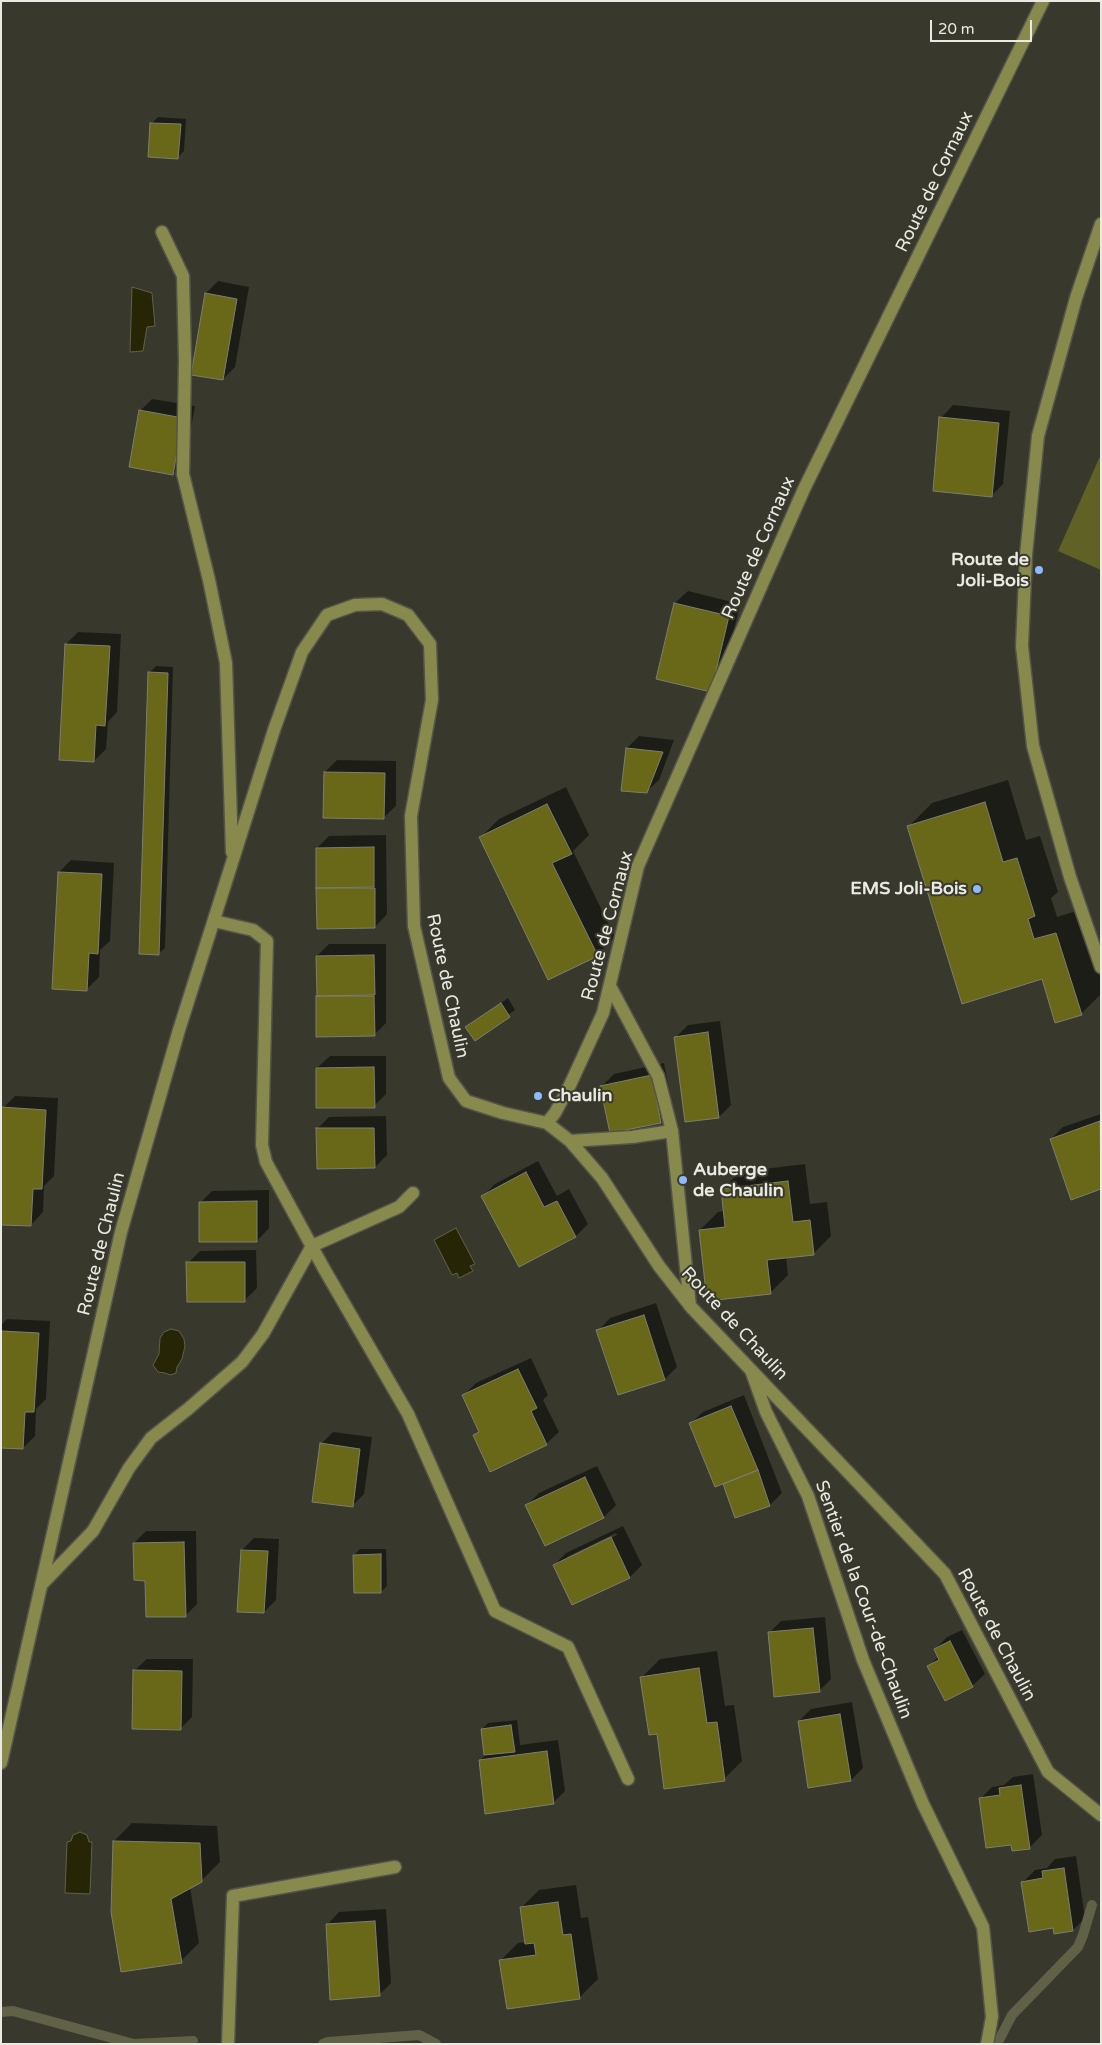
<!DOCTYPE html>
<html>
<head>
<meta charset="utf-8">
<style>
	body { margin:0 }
	#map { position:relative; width:1102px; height:2045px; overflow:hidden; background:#38382d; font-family:"Varela Round",sans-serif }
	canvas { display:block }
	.frame { position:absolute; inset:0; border:2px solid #eaeae3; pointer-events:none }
	.scale { position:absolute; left:930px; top:20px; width:102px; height:22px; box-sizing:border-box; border:2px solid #eaeae3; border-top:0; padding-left:6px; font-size:15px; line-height:18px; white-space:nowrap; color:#eaeae3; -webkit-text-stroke:4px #38382d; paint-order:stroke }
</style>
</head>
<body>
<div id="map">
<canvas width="1102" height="2045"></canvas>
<div class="frame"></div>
<div class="scale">20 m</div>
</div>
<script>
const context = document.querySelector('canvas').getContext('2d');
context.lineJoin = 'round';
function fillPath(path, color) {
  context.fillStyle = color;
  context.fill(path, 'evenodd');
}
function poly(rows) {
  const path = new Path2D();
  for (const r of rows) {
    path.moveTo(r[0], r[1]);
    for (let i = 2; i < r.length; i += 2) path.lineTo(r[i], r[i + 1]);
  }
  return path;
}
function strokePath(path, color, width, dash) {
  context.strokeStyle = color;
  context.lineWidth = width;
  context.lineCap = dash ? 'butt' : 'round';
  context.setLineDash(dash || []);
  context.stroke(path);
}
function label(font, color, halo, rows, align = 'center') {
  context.font = font + ' "Varela Round",sans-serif';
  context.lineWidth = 4;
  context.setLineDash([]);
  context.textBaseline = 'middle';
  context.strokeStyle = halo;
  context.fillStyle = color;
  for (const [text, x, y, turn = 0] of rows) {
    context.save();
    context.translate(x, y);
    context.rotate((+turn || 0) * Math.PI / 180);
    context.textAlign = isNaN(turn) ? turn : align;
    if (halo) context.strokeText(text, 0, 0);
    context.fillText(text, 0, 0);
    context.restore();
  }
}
fillPath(poly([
	[1101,454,1101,570,1058,551]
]), '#606125');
const water = poly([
	[132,287,152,293,155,326,147,327,143,351,130,352,132,287],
	[456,1228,475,1264,470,1266,473,1271,459,1278,457,1273,452,1275,434,1240,456,1228],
	[171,1329,179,1331,184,1339,185,1346,182,1359,177,1367,176,1373,170,1375,165,1373,158,1372,153,1365,159,1354,160,1338,164,1332,171,1329],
	[80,1832,87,1835,89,1842,92,1842,90,1894,65,1893,67,1842,71,1841,73,1835,80,1832]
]);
fillPath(water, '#262606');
strokePath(water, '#616148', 1);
fillPath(poly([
	[158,117,186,119,184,151,178,157,152,123],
	[218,281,249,287,235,367,223,379,206,293],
	[152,399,195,406,185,461,173,473,140,411],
	[953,405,1010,411,1003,484,991,496,941,418],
	[688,591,740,604,723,678,657,678,675,603],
	[78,632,121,634,117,712,108,722,106,749,94,761,66,644],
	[156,666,173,667,165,948,159,953,150,672],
	[639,736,674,740,659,780,646,792,627,748],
	[337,760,396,761,396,806,383,818,325,772],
	[1008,780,1026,840,1040,836,1058,892,1051,898,1057,917,1079,910,1101,980,1101,994,1081,1014,1043,978,909,826,932,803],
	[566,787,589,835,573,851,615,937,597,955,481,837,499,819],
	[386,835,387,914,375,927,318,928,317,848,329,836],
	[71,860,114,863,110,941,100,950,99,977,87,989,59,872],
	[329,944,386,944,386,1023,374,1035,318,1035,317,956],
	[508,998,515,1010,475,1039,467,1027],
	[720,1021,731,1105,719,1117,676,1037,688,1025],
	[330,1056,386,1056,386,1094,374,1106,317,1068],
	[664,1063,673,1109,661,1122,611,1131,602,1086,614,1074],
	[15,1096,58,1098,54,1176,44,1186,43,1212,31,1225,3,1108],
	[1101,1114,1101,1188,1051,1139,1063,1127],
	[386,1116,387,1155,375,1167,317,1129,329,1117],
	[538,1161,557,1196,569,1189,588,1224,576,1236,483,1196,495,1184],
	[805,1164,810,1204,827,1202,831,1236,813,1254,786,1257,788,1275,770,1293,700,1230,718,1212,725,1211,722,1189,740,1172],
	[269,1190,269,1228,257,1241,200,1203,212,1191],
	[256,1250,257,1288,244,1301,188,1263,200,1251],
	[656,1303,677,1367,665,1379,598,1331,610,1318],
	[7,1319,50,1321,46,1399,36,1409,35,1436,23,1448,1,1447,1,1325],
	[531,1358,548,1395,543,1400,559,1432,546,1444,474,1435,480,1430,463,1396,476,1383],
	[744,1395,782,1493,770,1505,736,1517,724,1482,690,1424,703,1412],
	[333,1432,372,1437,364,1494,352,1506,321,1444],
	[597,1466,616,1505,604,1517,527,1505,539,1493],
	[623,1526,642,1565,630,1577,573,1604,554,1565,566,1553],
	[616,1533,617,1535,567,1559,567,1557],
	[146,1531,196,1531,197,1604,185,1616,147,1579,134,1543],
	[254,1538,279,1539,276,1600,264,1612,242,1550],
	[360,1549,386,1549,387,1586,381,1592,354,1555],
	[825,1617,831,1679,819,1691,769,1633,781,1621],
	[962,1630,985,1674,972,1686,929,1666,939,1656,935,1649,947,1637],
	[717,1651,725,1706,734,1705,742,1761,724,1779,658,1732,642,1677,660,1659],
	[147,1659,193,1659,192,1717,180,1729,134,1671],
	[852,1702,863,1768,851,1780,799,1721,811,1709],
	[517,1720,520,1745,558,1740,565,1791,553,1803,480,1761,485,1755,482,1729,488,1723],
	[1033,1774,1042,1835,1030,1847,1013,1850,1012,1843,980,1799,992,1787,1004,1785,1013,1777],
	[132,1823,217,1826,220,1862,201,1881,190,1887,199,1943,181,1961,114,1841],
	[1076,1856,1085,1918,1073,1930,1054,1927,1023,1882,1035,1870,1047,1868,1055,1859],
	[576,1885,581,1918,588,1917,598,1979,580,1997,500,1961,518,1943,526,1942,521,1908,539,1890],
	[386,1909,391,1983,379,1995,327,1925,339,1912]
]), '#0007');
strokePath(poly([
	[1,2012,13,2011,134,2044,193,2041],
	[323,2044,328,2042,419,2035,436,2044],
	[997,2044,1012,2015,1078,1947,1083,1935,1092,1905]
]), '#616148', 10);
const building = poly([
	[150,123,181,124,178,159,148,157,150,123],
	[205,293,237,299,223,380,191,375,205,293],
	[139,410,183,418,173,475,129,467,139,410],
	[939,417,999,423,992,497,933,491,939,417],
	[674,603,729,616,711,692,656,679,674,603],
	[65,644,110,646,105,726,96,725,94,762,59,760,65,644],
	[148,672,168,673,159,955,139,954,148,672],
	[626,748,663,752,647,793,621,791,626,748],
	[324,772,385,773,384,819,323,818,324,772],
	[985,802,1003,862,1017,858,1035,916,1028,919,1034,939,1056,933,1082,1015,1055,1023,1042,979,962,1004,907,826,985,802],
	[547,804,572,854,552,863,598,956,548,980,479,837,547,804],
	[374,847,374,887,316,888,316,848,374,847],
	[58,872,102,874,98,954,89,953,87,991,52,989,58,872],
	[316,888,375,888,375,928,317,929,316,888],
	[374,955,375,995,317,996,316,956,374,955],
	[316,996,374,996,375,1036,316,1037,316,996],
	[501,1003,510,1017,475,1041,465,1027,501,1003],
	[708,1032,719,1118,685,1122,674,1037,708,1032],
	[374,1067,375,1108,316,1108,316,1068,374,1067],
	[652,1075,661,1123,610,1133,600,1086,652,1075],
	[1,1107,46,1110,42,1189,33,1189,31,1226,1,1225,1,1107],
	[1100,1121,1101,1189,1071,1200,1050,1139,1100,1121],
	[316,1128,374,1128,375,1168,317,1169,316,1128],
	[526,1172,544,1207,557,1201,576,1237,519,1267,481,1196,526,1172],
	[788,1181,793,1222,810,1220,814,1255,767,1260,771,1294,707,1301,699,1230,725,1227,721,1189,788,1181],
	[257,1201,257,1242,199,1242,199,1202,257,1201],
	[186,1262,245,1262,245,1302,187,1302,186,1262],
	[644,1315,665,1380,618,1395,596,1330,644,1315],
	[1,1331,39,1333,34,1412,25,1412,23,1449,1,1448,1,1331],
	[518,1369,537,1408,531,1411,547,1445,490,1472,473,1435,479,1432,462,1395,518,1369],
	[731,1406,758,1470,715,1487,689,1423,731,1406],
	[320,1443,360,1449,353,1507,312,1502,320,1443],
	[758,1470,770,1506,735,1518,723,1484,758,1470],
	[585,1477,604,1518,545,1546,525,1505,585,1477],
	[611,1537,630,1578,572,1605,553,1565,611,1537],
	[184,1542,186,1617,146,1617,145,1581,134,1580,133,1543,184,1542],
	[241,1550,268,1551,264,1613,237,1612,241,1550],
	[381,1554,381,1593,354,1593,353,1555,381,1554],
	[813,1628,820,1692,774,1697,768,1632,813,1628],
	[950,1641,973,1687,945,1701,927,1666,939,1660,934,1649,950,1641],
	[699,1668,707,1723,717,1722,725,1781,664,1789,657,1734,649,1735,640,1677,699,1668],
	[133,1670,182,1671,181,1730,132,1729,133,1670],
	[840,1714,851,1781,808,1788,798,1721,840,1714],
	[511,1725,515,1752,484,1755,481,1729,511,1725],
	[547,1751,554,1804,485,1814,479,1760,547,1751],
	[1021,1785,1030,1849,1012,1851,1011,1845,986,1848,979,1798,1000,1795,999,1788,1021,1785],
	[113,1841,200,1843,202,1882,171,1899,182,1963,121,1972,111,1912,113,1841],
	[1064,1868,1073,1931,1054,1934,1053,1928,1029,1932,1021,1882,1043,1878,1042,1871,1064,1868],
	[558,1902,563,1935,571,1934,580,1999,507,2009,499,1960,536,1955,534,1943,525,1944,520,1907,558,1902],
	[375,1921,380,1996,330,2000,326,1924,375,1921]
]);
fillPath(building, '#686818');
strokePath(building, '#7d7e71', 1);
const minor = poly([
	[1101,224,1076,298,1038,436,1026,555,1022,646,1033,746,1070,877,1101,967],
	[162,232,183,276,185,361,183,474,209,580,226,663,232,852],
	[214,921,253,930,267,941,262,1145,266,1162,323,1267,408,1414,495,1611,568,1647,628,1779],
	[610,986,658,1076,672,1131,690,1306],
	[547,1123,555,1113,570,1085,603,1013,638,866,804,489,1043,1],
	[570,1141,632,1137,672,1131],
	[752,1373,766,1412,808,1496,863,1660,923,1804,983,1927,992,2017,987,2044],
	[42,1584,93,1531,129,1468,151,1438,188,1409,242,1362,263,1334,312,1246,399,1207,413,1193],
	[1,1763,121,1232,179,1030,274,730,302,652,327,615,355,605,382,604,408,615,430,644,432,700,411,816,414,926,449,1078,466,1101,503,1113,547,1123,570,1141,602,1178,659,1266,691,1307,945,1574,1048,1772,1101,1815],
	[228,2044,233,1896,395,1867]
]);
strokePath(minor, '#54544a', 15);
strokePath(minor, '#88894d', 12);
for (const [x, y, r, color] of [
	[1039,570,5,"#8eb9fd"],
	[977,889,5,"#8eb9fd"],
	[538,1096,5,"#8eb9fd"],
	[683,1180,5,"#8eb9fd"]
]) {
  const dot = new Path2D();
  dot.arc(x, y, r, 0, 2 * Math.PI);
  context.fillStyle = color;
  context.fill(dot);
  strokePath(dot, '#38382d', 2);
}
label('18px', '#eaeae3', '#38382d', [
	["Route de Cornaux",935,182,-64],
	["Route de Cornaux",759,548,-66],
	["Route de Cornaux",608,926,-75],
	["Route de Chaulin",447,986,78],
	["Route de Chaulin",102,1244,-76],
	["Route de Chaulin",734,1324,47],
	["Sentier de la Cour-de-Chaulin",863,1600,70],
	["Route de Chaulin",996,1635,62]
]);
label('bold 18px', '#eaeae3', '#38382d', [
	["Route de",1029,560],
	["Joli-Bois",1029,581],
	["EMS Joli-Bois",967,889],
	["Chaulin",548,1096,"left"],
	["Auberge",693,1170,"left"],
	["de Chaulin",693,1191,"left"]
], 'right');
</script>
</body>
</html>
